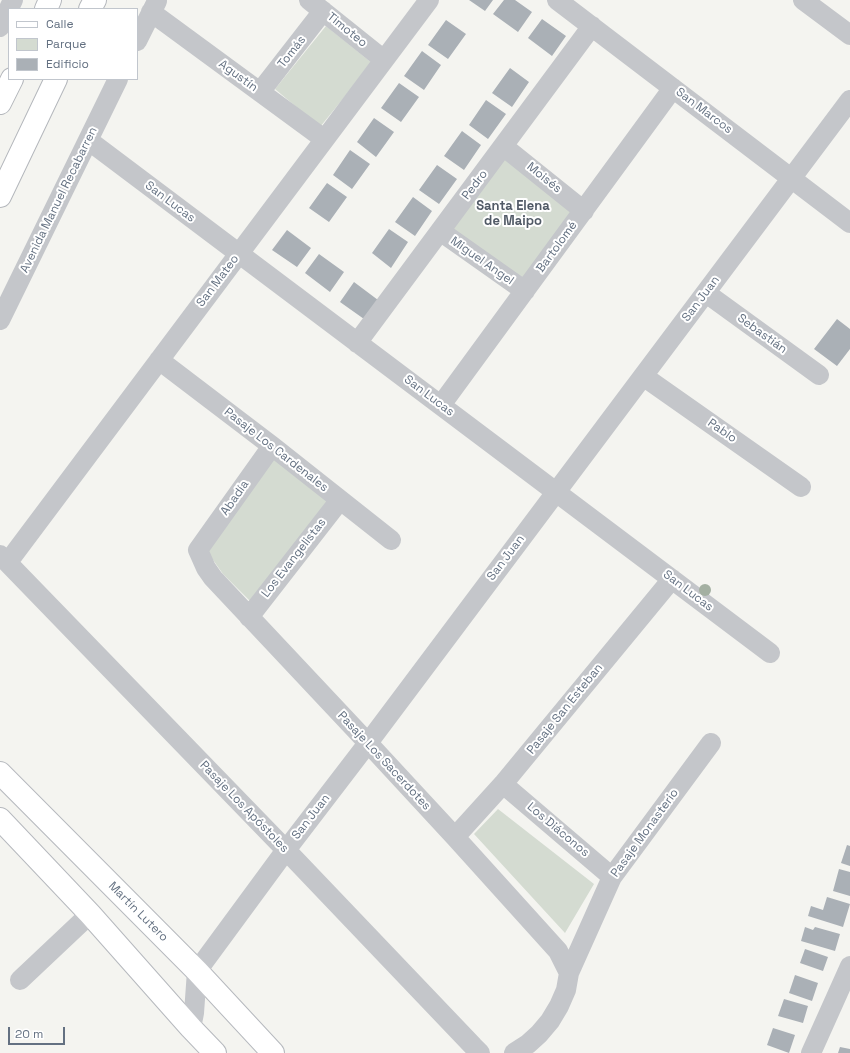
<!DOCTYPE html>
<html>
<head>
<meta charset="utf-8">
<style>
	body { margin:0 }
	#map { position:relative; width:850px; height:1053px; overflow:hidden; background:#f4f4f0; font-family:"Space Grotesk",sans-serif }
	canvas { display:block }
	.legend { position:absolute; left:8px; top:8px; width:130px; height:72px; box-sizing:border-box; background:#fff; border:1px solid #c1c6cd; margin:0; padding:5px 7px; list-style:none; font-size:12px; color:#637081 }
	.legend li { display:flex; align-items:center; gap:8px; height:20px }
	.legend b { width:20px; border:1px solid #c1c6cd }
	.scale { position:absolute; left:8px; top:1027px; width:57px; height:18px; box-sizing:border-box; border:2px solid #637081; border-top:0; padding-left:5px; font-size:12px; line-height:14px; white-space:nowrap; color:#637081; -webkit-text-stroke:3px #fff; paint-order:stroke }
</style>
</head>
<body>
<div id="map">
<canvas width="850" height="1053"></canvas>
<ul class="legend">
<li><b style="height:5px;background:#fff"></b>Calle</li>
<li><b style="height:11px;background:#d4dbd1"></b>Parque</li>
<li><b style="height:11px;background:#aab0b6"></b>Edificio</li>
</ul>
<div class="scale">20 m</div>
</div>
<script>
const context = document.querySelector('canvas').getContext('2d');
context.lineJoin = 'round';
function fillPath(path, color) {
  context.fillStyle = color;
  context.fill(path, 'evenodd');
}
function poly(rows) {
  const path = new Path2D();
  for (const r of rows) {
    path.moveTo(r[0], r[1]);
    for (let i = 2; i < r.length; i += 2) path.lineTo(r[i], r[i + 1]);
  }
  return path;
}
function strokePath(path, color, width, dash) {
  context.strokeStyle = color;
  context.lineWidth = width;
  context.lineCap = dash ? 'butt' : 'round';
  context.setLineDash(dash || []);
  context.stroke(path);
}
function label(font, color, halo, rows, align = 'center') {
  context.font = font + ' "Space Grotesk",sans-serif';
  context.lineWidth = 4;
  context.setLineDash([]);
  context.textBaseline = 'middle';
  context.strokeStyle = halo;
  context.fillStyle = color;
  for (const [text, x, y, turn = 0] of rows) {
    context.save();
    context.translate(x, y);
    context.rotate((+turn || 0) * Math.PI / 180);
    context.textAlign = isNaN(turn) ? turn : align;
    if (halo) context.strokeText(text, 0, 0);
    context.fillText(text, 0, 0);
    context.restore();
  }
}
fillPath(poly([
	[326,26,372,63,320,127,275,89],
	[503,150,581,211,523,287,442,232],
	[273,457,329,501,251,602,223,574,206,550],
	[498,809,594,884,565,933,474,834]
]), '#d4dbd1');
fillPath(poly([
	[469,0,493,0,485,11],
	[504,0,515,0,532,12,518,32,493,14],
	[542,19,566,36,552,56,528,38],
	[446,20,466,34,448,59,428,45],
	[422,51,441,65,424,90,404,76],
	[510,68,529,82,512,107,492,93],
	[399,83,419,97,401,122,381,108],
	[486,100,506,114,488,139,469,125],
	[374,118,394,132,376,157,357,142],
	[462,131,481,145,464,170,444,156],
	[350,150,370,164,352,189,333,175],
	[437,165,457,179,439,204,419,190],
	[327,183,347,197,329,222,309,208],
	[413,197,432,211,415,236,395,222],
	[389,229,408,242,391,268,372,253],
	[287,230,311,248,297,267,272,250],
	[319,254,344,272,330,292,305,273],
	[354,282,378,300,364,319,340,302],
	[837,319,850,329,850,349,837,366,814,349],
	[847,845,850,846,850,866,841,863],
	[839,869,850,872,850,896,833,891],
	[827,897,850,904,843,927,808,916,811,906,823,910],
	[805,927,813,930,815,927,840,934,835,951,801,941],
	[805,949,828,957,823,971,800,963],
	[795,975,818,983,812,1001,789,993],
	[784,999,808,1006,803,1023,778,1016],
	[773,1028,795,1035,789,1053,767,1045],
	[840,1047,850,1049,850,1053,838,1053]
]), '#aab0b6');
const secondary = poly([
	[0,773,197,971,273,1053],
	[0,819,90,914,191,1028,215,1053]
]);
const primary = poly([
	[46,9,50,0],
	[90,9,95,0],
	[0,103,12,79],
	[0,196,56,79]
]);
strokePath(secondary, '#b6b9be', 24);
strokePath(primary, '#b4b7bc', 24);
strokePath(poly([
	[309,0,384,60],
	[557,0,850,223],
	[803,0,850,35],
	[151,12,324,139],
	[0,27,13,0],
	[137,41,157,1],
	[260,92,323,11],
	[88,140,770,653],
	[503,146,584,211],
	[440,231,525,291],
	[706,293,819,375],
	[0,320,118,79],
	[357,343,592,26],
	[159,360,272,446,391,540],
	[643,376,801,487],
	[441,405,673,88],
	[272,446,198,550,206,568,213,578,368,743,455,837,558,951,569,973],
	[0,555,286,850,473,1046,480,1053],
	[8,562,429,0],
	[249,617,340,500],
	[503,784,612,877],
	[455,837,503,784,672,579],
	[20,980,90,914],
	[191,1028,194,1013,197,971,286,850,368,743,850,100],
	[514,1053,528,1044,539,1034,550,1021,559,1006,566,990,569,973,612,877,711,743],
	[811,1053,850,966]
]), '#c4c6ca', 20);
strokePath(secondary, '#fff', 22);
strokePath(primary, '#fff', 22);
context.fillStyle = '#a4b0a2';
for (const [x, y] of [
	[705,590]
]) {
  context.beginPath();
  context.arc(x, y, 6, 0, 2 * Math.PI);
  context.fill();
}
label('12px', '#637081', '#fff', [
	["Timoteo",347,30,39],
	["Tomás",292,52,-52],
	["Agustín",238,76,36],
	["San Marcos",704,111,37],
	["Moisés",544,178,39],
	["Pedro",475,185,-53],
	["Avenida Manuel Recabarren",59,200,-64],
	["San Lucas",170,202,37],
	["Bartolomé",557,247,-54],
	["Miguel Angel",482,261,35],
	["San Mateo",218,281,-53],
	["San Juan",701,299,-53],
	["Sebastián",762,334,36],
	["San Lucas",429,396,37],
	["Pablo",722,431,35],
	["Pasaje Los Cardenales",276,450,38],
	["Abadía",235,498,-55],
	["Los Evangelistas",294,558,-52],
	["San Juan",506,558,-53],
	["San Lucas",688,591,37],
	["Pasaje San Esteban",565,709,-51],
	["Pasaje Los Sacerdotes",384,761,47],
	["Pasaje Los Apóstoles",244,807,46],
	["San Juan",311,817,-52],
	["Los Diáconos",558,830,40],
	["Pasaje Monasterio",645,833,-54],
	["Martín Lutero",138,912,45]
]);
label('bold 13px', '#515a66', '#fff', [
	["Santa Elena",513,206],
	["de Maipo",513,221]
]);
</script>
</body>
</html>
